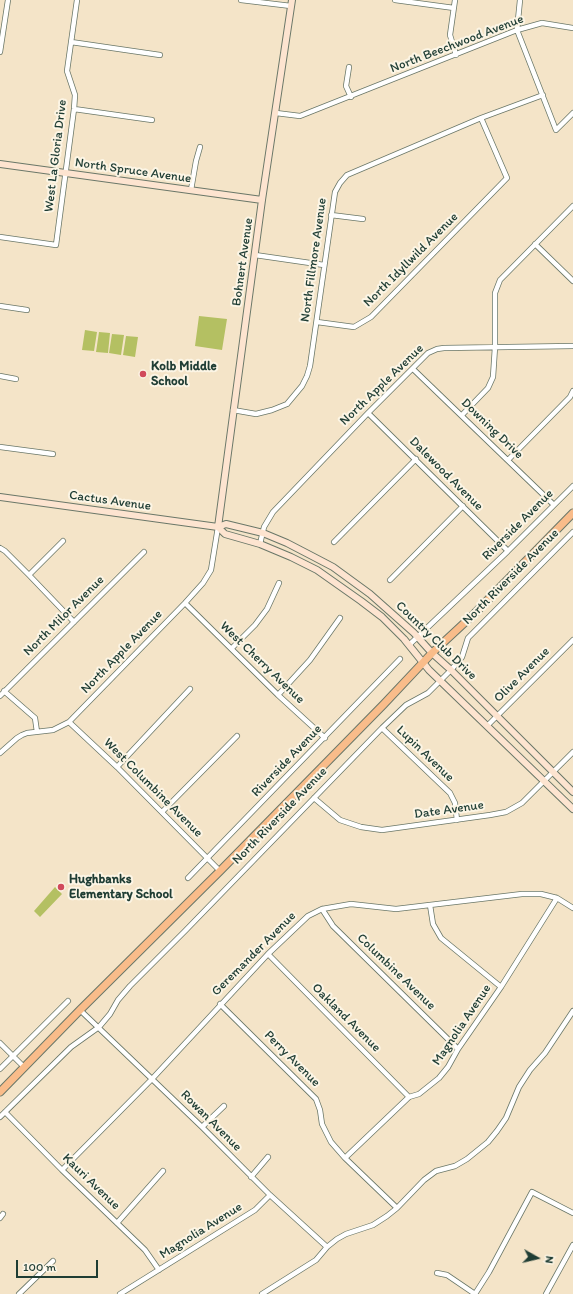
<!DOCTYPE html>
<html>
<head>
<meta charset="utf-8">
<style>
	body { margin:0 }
	#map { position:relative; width:573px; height:1294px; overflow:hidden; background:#f4e4c8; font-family:Itim,sans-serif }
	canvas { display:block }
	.north { position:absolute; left:517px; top:1238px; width:40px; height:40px; -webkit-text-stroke:3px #fcf5e5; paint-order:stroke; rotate:98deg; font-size:11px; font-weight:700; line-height:16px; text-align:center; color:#1f3d34 }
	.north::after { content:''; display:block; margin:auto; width:14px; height:18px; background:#1f3d34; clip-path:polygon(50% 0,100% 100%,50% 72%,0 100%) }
	.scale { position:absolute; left:16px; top:1260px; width:82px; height:18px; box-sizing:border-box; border:2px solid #1f3d34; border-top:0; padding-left:5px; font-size:12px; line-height:14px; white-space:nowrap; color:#1f3d34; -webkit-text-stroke:3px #fcf5e5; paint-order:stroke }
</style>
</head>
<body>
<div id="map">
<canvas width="573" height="1294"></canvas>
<div class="north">N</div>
<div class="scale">100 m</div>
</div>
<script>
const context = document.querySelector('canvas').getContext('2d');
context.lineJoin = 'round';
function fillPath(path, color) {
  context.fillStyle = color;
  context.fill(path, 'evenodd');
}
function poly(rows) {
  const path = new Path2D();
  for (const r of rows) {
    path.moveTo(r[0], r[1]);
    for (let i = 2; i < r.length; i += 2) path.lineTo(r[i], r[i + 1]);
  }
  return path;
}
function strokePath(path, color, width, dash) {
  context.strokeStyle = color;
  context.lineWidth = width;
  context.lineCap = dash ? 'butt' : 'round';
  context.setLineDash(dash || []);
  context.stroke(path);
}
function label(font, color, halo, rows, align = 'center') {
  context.font = font + ' Itim,sans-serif';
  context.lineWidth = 4;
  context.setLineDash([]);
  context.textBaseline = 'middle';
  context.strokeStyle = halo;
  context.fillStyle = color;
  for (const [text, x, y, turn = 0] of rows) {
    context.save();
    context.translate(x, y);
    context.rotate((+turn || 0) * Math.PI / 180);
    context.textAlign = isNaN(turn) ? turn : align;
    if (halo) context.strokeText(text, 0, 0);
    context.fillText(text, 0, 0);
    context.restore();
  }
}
fillPath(poly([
	[199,316,227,319,222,350,195,346],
	[85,330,97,332,94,351,82,350],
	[99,332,110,333,108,353,96,352],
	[112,334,124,335,121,355,109,353],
	[126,336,138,337,135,357,123,355],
	[55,887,62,894,40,917,34,911]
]), '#b4c062');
const street = poly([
	[241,0,291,6],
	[395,0,454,8],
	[455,0,450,35,456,55],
	[520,0,517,30,556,130,573,113],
	[71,42,160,55],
	[0,52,8,0],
	[349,67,346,86,351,97],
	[74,109,152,120],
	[276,113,300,116,517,30,542,23,573,28],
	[191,190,196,161,200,147],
	[331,215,363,219],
	[0,237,56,245,74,109,75,95,67,71,77,0],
	[535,244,573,281],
	[255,255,324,265],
	[0,306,27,310],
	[317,322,354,327,371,317,507,178,481,118],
	[413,369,554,505],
	[0,376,16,379],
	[233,410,256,414,272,410,287,404,302,386,307,376,310,366,335,192,340,183,347,175,481,118,543,95],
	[368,413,508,551],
	[462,415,488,388,493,377,495,347,495,293,500,280,573,206],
	[0,447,53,454],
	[508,460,570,397,573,391],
	[334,542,416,459],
	[260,544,264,527,273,512,368,413,428,353,437,349,444,348,573,346],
	[0,548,5,551,29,575,74,622],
	[29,575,63,541],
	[390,580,463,506],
	[185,603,278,695,325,738],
	[409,645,508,551,573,486],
	[232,648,255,625,267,609,279,583],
	[4,691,35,718,37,732],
	[278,695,310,660,340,618],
	[0,696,144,552],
	[69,722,117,767,220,871],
	[488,725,573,640],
	[382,728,450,793,455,803,457,820],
	[0,753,17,738,22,735,27,733,53,730,69,722,185,603,203,583,211,570,218,527],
	[117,767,190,689],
	[314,798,340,820,361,827,382,830,490,815,506,812,522,803,573,752],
	[162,812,237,736],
	[188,878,400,659],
	[430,905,433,924,441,938,501,987],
	[322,909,333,926,458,1049],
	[268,954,409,1097],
	[220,1004,316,1099,320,1110,322,1124,331,1142,345,1158,397,1208],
	[80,1010,202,1127,270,1195,327,1247],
	[0,1043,24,1067],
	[0,1069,68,1001],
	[5,1112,62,1170,145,1250,159,1270],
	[0,1117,71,1047,99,1027,110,1014,118,1000,130,986,185,931,382,728,406,705,428,693,451,670,462,657,468,638,573,532],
	[202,1127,224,1106],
	[345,1158,409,1097,419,1094,439,1078,448,1067,458,1049,501,987,557,898],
	[62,1170,152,1079,268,954,308,916,322,909,351,904,396,909,522,894,541,894,557,898,573,908],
	[251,1177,268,1157],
	[0,1218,3,1214],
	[117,1223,163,1171],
	[437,1273,447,1275,475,1294],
	[19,1294,53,1261],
	[120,1294,255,1210,270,1195],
	[262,1294,316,1260,327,1247,337,1239,346,1234,373,1225,387,1216,397,1208,424,1180,436,1171,455,1166,467,1159,488,1142,497,1131,506,1118,519,1087,530,1070,545,1053,573,1011],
	[475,1294,489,1272,532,1192,573,1213],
	[546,1294,573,1245]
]);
const secondary = poly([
	[0,164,262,200],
	[0,497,218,527,226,524,263,533,287,543,312,556,333,567,370,594,414,633,432,653,451,670,573,792],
	[218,527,262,200,292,0],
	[218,527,225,534,260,544,291,557,317,570,361,601,382,617,404,639,429,670,573,809]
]);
const primary = poly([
	[0,1092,80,1010,220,871,384,704,432,653,474,614,573,513]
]);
strokePath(street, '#6a7768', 6);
strokePath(secondary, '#6a7768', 8);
strokePath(primary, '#6a7768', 9);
strokePath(street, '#fff', 4.5);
strokePath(secondary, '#fde4d0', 6);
strokePath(primary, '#f9bc8a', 7);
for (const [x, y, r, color] of [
	[143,374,4,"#d1495b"],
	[61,887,4,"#d1495b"]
]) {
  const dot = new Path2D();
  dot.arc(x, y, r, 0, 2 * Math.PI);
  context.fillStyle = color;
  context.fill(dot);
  strokePath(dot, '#fcf5e5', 1.5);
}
label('13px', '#1f3d34', '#fcf5e5', [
	["North Beechwood Avenue",457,44,-21],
	["West La Gloria Drive",56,156,-83],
	["North Spruce Avenue",133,171,8],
	["North Fillmore Avenue",314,260,-82],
	["North Idyllwild Avenue",411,260,-45],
	["Bohnert Avenue",243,262,-82],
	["North Apple Avenue",382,385,-44],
	["Downing Drive",492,429,44],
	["Dalewood Avenue",446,474,45],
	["Cactus Avenue",110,501,8],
	["Riverside Avenue",518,525,-45],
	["North Riverside Avenue",511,577,-45],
	["North Milor Avenue",64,616,-45],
	["Country Club Drive",436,641,44],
	["North Apple Avenue",122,652,-46],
	["West Cherry Avenue",262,663,44],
	["Olive Avenue",522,675,-45],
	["Lupin Avenue",425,754,44],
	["Riverside Avenue",287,761,-46],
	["West Columbine Avenue",153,788,45],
	["Date Avenue",449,810,-8],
	["North Riverside Avenue",280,816,-46],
	["Geremander Avenue",254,954,-45],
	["Columbine Avenue",396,972,44],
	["Oakland Avenue",346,1018,45],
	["Magnolia Avenue",462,1025,-56],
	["Perry Avenue",292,1059,45],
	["Rowan Avenue",211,1121,45],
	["Kauri Avenue",91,1182,44],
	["Magnolia Avenue",201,1231,-32]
]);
label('bold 13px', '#1f3d34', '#fcf5e5', [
	["Kolb Middle",151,367],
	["School",151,382],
	["Hughbanks",69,880],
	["Elementary School",69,895]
], 'left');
</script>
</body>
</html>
